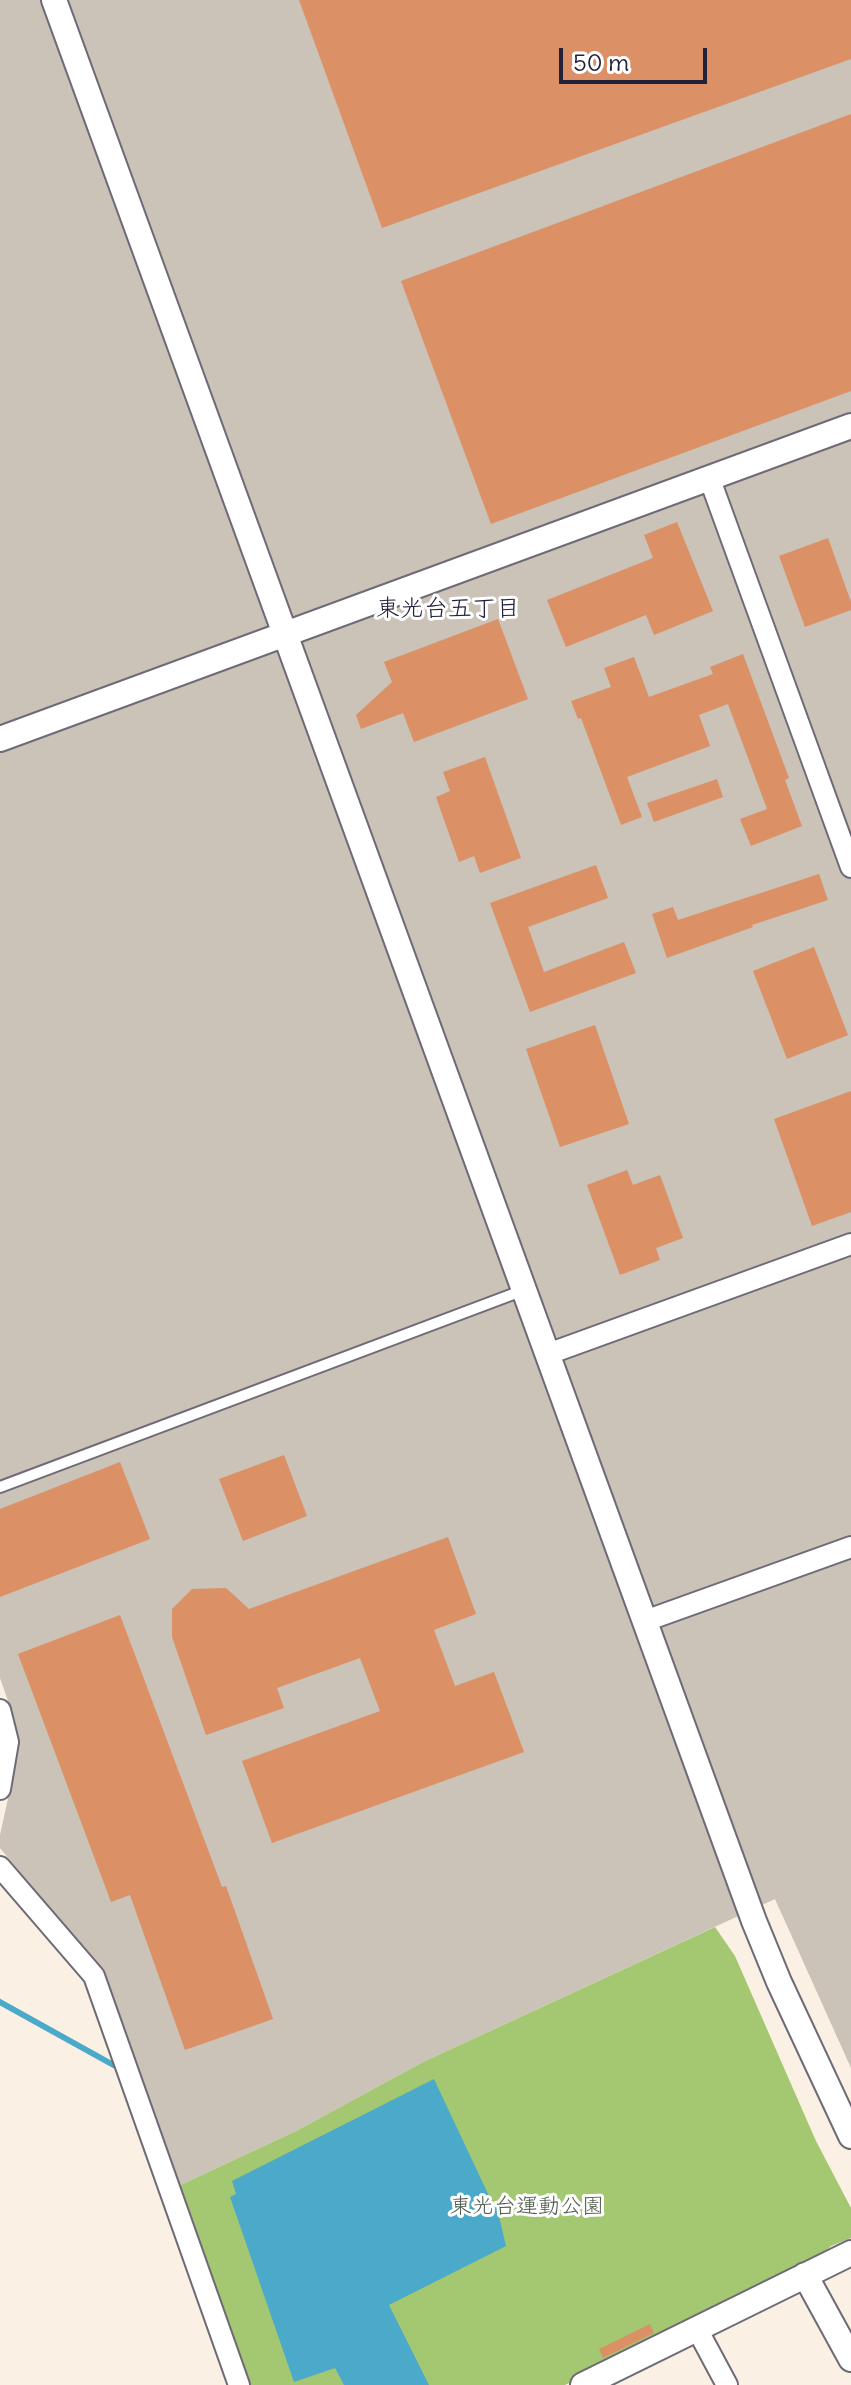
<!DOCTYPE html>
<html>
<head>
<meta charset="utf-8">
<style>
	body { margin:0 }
	#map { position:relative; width:851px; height:2385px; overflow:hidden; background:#faf0e3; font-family:Delius,sans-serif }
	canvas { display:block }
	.scale { position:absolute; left:559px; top:48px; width:148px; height:36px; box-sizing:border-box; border:4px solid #22223b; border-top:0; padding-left:10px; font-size:24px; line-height:28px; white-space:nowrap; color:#22223b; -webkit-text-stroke:6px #fff; paint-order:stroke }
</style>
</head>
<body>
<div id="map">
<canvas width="851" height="2385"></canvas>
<div class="scale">50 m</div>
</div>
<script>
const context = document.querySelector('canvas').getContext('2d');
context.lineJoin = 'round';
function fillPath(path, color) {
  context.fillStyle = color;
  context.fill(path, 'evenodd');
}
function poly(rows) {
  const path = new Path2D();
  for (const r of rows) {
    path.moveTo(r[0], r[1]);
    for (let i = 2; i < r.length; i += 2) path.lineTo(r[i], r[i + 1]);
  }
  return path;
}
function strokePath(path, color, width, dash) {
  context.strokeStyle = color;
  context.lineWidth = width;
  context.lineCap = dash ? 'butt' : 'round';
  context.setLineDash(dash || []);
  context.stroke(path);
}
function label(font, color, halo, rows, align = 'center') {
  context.font = font + ' Delius,"Klee One",sans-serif';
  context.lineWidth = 6;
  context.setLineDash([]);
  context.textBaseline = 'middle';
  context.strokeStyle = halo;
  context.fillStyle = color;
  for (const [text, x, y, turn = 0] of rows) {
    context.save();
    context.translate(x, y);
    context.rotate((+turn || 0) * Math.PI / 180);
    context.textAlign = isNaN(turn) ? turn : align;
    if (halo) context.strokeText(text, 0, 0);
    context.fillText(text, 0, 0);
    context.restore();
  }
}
fillPath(poly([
	[0,0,851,0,851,2068,775,1899,423,2062,296,2131,174,2188,108,1980,0,1848,0,1835,15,1767,16,1741,13,1715,0,1678]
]), '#cbc2b8');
fillPath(poly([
	[715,1927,735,1956,816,2141,851,2208,851,2238,831,2246,814,2262,565,2385,248,2385,174,2188,296,2131,423,2062]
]), '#a4c872');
fillPath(poly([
	[434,2079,489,2196,491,2205,496,2203,506,2246,389,2305,429,2385,344,2385,335,2368,294,2382,230,2197,236,2194,232,2181]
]), '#4ba9ca');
strokePath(poly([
	[0,2002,117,2067,119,2072]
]), '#4ba9ca', 6);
fillPath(poly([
	[299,0,851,0,851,59,382,228],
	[851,114,851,391,491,524,401,281],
	[677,522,713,611,654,635,646,615,566,647,547,600,653,558,644,535],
	[828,538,851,602,851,610,805,627,779,556],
	[498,619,528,699,414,742,403,713,361,729,356,715,392,682,384,662],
	[743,654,789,778,785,780,802,826,751,846,740,819,767,809,728,704,699,715,710,746,627,777,642,817,621,825,581,718,578,719,571,701,611,687,604,668,634,657,649,697,713,674,710,667],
	[485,757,521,858,480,873,474,856,459,862,436,797,450,791,443,772],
	[717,779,723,797,654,822,647,803],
	[596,865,608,898,528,927,544,972,624,942,636,973,530,1012,490,903],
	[819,874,828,900,752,925,753,927,667,958,652,914,673,907,678,920],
	[814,947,848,1035,787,1059,753,971],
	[595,1025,629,1124,560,1147,526,1049],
	[851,1091,851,1212,812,1226,774,1119],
	[627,1170,633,1185,660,1175,683,1238,656,1248,660,1260,620,1275,587,1185],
	[284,1455,307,1516,243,1541,219,1479],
	[120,1462,150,1539,0,1597,0,1509],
	[448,1537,476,1614,434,1630,455,1686,494,1672,524,1752,272,1843,242,1761,380,1711,360,1658,277,1688,284,1708,206,1735,172,1637,172,1609,192,1589,226,1588,249,1609],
	[120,1615,222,1887,226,1886,273,2019,185,2050,130,1895,111,1902,18,1654],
	[650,2324,654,2333,603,2358,599,2349]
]), '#db9065');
const service = poly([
	[0,1487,524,1290]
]);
const minor = poly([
	[709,477,851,867],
	[548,1354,851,1244],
	[645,1621,851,1547],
	[0,1710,8,1742,0,1789],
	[0,1867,94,1976,239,2385],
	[697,2329,727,2385]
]);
const tertiary = poly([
	[54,0,754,1921,779,1982,851,2136],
	[0,739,851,426],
	[805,2275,851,2359],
	[583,2385,851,2253]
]);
strokePath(service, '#6e6a76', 14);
strokePath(minor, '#6e6a76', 24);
strokePath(tertiary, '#6e6a76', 28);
strokePath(service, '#fff', 10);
strokePath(minor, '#fff', 20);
strokePath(tertiary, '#fff', 24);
label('22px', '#505c4e', '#fff', [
	["東光台運動公園",527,2207]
]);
label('24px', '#22223b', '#fff', [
	["東光台五丁目",448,609]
]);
</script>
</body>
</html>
